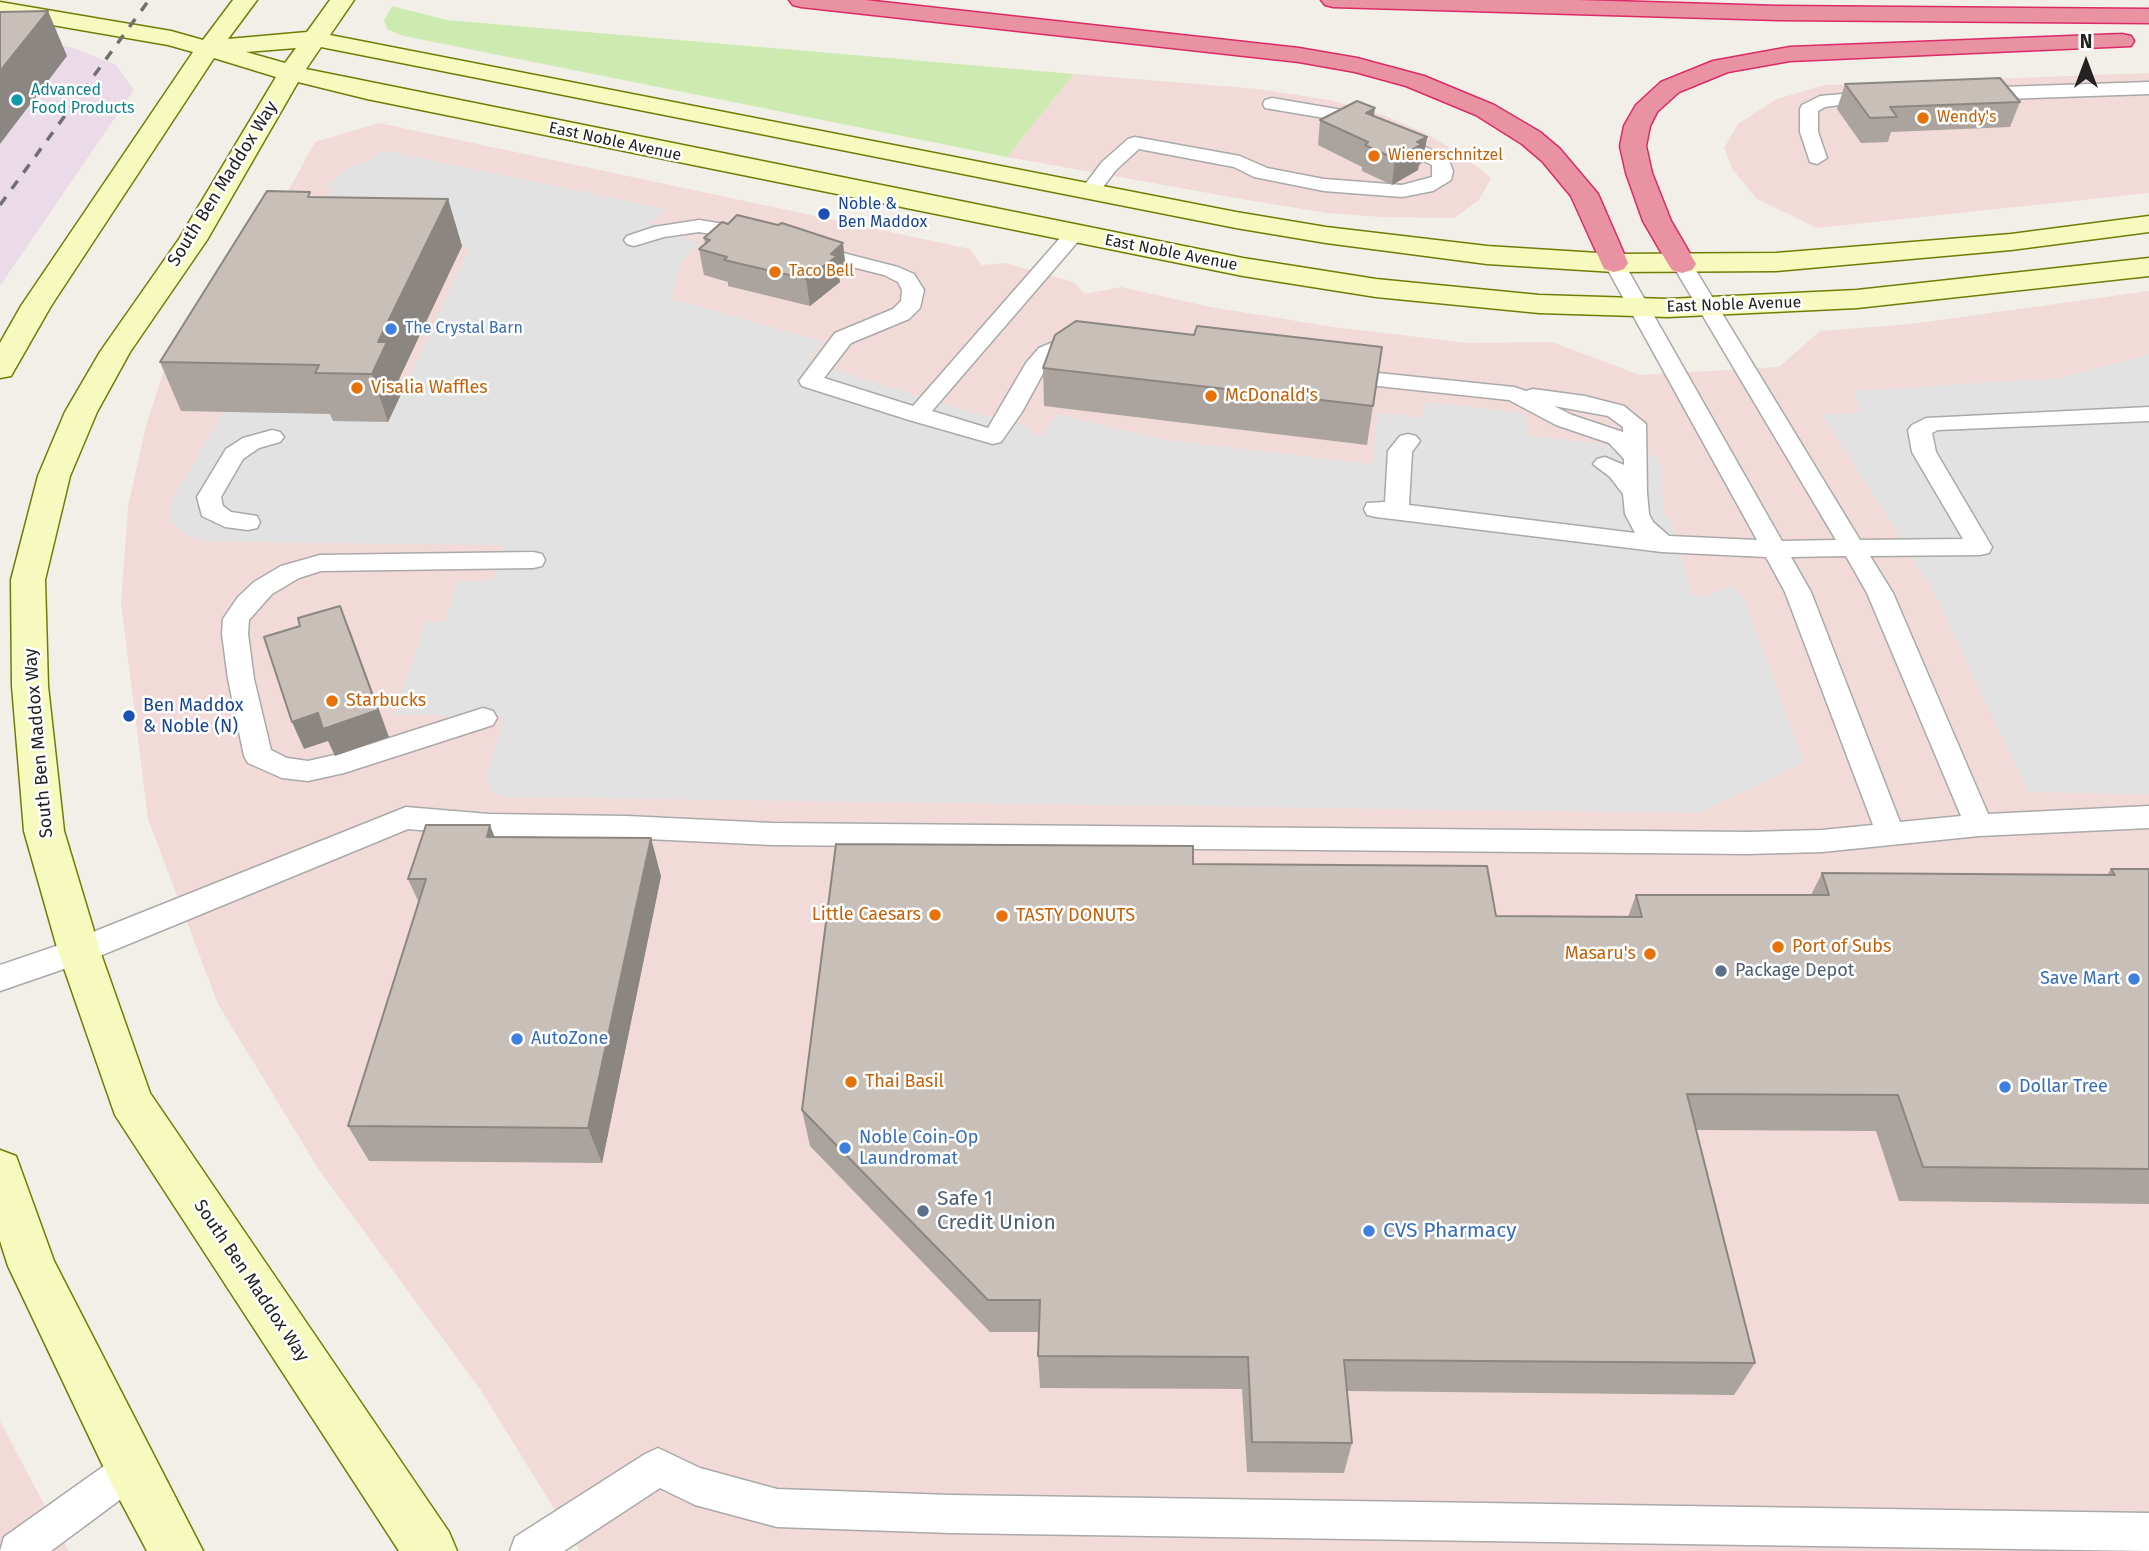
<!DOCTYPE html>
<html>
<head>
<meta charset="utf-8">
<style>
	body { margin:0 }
	#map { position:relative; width:2149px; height:1551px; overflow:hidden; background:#f2efe9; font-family:"Fira Sans",sans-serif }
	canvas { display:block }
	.north { position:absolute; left:2051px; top:28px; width:70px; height:70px; -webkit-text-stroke:5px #fff; paint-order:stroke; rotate:0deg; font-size:19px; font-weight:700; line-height:28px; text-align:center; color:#222 }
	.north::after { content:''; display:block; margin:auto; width:24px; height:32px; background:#222; clip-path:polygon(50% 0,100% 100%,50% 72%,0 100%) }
</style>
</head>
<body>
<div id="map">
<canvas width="2149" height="1551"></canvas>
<div class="north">N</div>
</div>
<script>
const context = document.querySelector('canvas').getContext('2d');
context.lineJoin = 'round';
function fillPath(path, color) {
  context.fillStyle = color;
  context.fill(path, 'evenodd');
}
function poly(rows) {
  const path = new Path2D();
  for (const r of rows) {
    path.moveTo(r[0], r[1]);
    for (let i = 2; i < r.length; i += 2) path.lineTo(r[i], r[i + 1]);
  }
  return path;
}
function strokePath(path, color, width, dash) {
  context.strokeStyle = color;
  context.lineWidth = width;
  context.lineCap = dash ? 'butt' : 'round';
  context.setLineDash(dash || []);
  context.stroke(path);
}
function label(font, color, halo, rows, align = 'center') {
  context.font = font + ' "Fira Sans",sans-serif';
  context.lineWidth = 5;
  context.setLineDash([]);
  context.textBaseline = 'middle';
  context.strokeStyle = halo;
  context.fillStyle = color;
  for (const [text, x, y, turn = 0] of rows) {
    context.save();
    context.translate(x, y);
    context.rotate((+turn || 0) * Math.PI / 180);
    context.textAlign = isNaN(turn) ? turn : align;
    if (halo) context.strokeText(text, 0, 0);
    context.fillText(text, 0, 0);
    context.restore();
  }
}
fillPath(poly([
	[2149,73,2149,193,1817,228,1757,199,1733,170,1724,148,1738,124,1777,99,1825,85],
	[1074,74,1259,89,1329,100,1383,115,1425,133,1461,154,1491,178,1479,200,1454,218,1381,217,1327,213,1253,201,1007,157],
	[379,123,970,249,981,265,1005,263,1074,282,1085,294,1121,287,1211,307,1333,327,1468,343,1552,342,1640,375,1779,367,1820,331,1911,324,2149,291,2149,1551,580,1551,482,1392,319,1170,218,1004,148,819,121,603,128,506,146,426,166,364,265,233,315,142],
	[0,1421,11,1442,69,1551,0,1551]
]), '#f2dad9');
fillPath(poly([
	[0,35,74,48,116,65,134,90,0,286]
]), '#ebdbe8');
fillPath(poly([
	[392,6,447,20,1074,74,1007,157,404,36,387,29,384,20]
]), '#cdebb0');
fillPath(poly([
	[382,150,666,209,651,224,652,227,700,243,682,262,670,302,677,300,824,342,807,361,974,413,1028,427,1036,436,1041,436,1057,414,1165,440,1372,464,1378,412,1423,418,1425,402,1526,413,1527,435,1610,445,1660,457,1664,514,1672,522,1692,594,1703,597,1731,586,1744,598,1804,763,1698,813,503,797,490,790,486,778,504,716,395,715,426,622,445,622,458,581,489,581,494,577,503,545,226,542,199,540,184,534,169,519,169,506,223,412,337,413,388,422,469,249,460,243,311,207,334,189,326,186,352,166,365,163],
	[2149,354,2149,794,2028,792,1935,595,1886,514,1822,415,1861,412,1854,391,2060,378]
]), '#e2e2e2');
const lane = poly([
	[2149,82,2149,94,1973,100,1964,94,1973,88,2149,82],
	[1877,91,1884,93,1886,97,1884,101,1839,105,1825,107,1818,111,1818,132,1827,158,1817,164,1810,162,1800,132,1800,109,1802,105,1820,96,1877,91],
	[1272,98,1354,112,1448,158,1453,171,1451,180,1433,191,1402,197,1324,191,1254,177,1234,167,1139,149,1116,170,1097,195,1083,195,1080,191,1102,162,1128,139,1135,137,1240,156,1267,168,1324,179,1402,185,1432,177,1432,165,1342,121,1265,108,1263,104,1265,100,1272,98],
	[699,220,755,229,762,231,765,235,762,239,755,241,699,232,664,237,634,246,627,244,624,240,627,236,654,227,699,220],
	[1074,228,1081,230,1084,234,1081,238,932,411,988,428,1026,363,1039,348,1063,338,1084,335,1092,337,1095,342,1092,347,1068,351,1055,358,1047,366,1022,412,1001,442,993,444,909,420,802,386,799,381,835,333,893,309,901,301,902,290,898,282,884,275,801,254,798,250,801,246,808,244,898,267,914,274,924,290,920,308,909,319,851,343,824,378,913,406,1067,230,1074,228],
	[1614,257,1621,259,1624,263,1782,541,1836,540,1672,264,1675,260,1689,260,1692,264,1860,540,1963,539,1912,452,1908,430,1912,425,1926,418,2149,407,2149,421,1938,430,1932,433,1936,452,1992,547,1989,553,1980,555,1870,556,1893,593,1988,814,2149,806,2149,828,1979,836,1822,852,1748,854,772,845,627,838,489,836,408,829,90,960,0,991,0,965,68,942,406,807,489,814,627,816,772,823,1748,832,1822,830,1873,825,1785,592,1766,557,1662,552,1376,517,1367,515,1364,509,1367,503,1385,502,1388,451,1400,436,1408,434,1416,436,1420,441,1412,452,1409,505,1635,533,1625,514,1623,494,1610,477,1593,464,1597,459,1605,457,1624,465,1624,459,1609,443,1556,425,1509,400,1331,381,1328,376,1331,371,1339,369,1514,387,1526,391,1533,389,1585,396,1624,406,1646,424,1647,493,1649,514,1653,522,1669,536,1757,540,1604,263,1607,259,1614,257],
	[1554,406,1608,416,1623,427,1623,432,1572,415,1554,406],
	[1846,556,1867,593,1961,816,1900,822,1811,592,1791,557,1846,556],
	[272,430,280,432,284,437,280,442,259,448,243,459,221,497,223,506,231,512,257,516,260,522,257,528,248,530,225,527,202,516,197,497,226,449,243,438,272,430],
	[533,552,542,554,545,560,542,566,533,568,321,571,299,578,272,594,249,620,248,634,254,679,271,750,287,758,308,761,343,753,483,708,493,711,497,718,493,725,344,773,308,781,282,778,248,763,244,756,228,679,222,634,223,619,227,613,238,597,254,582,281,566,320,555,533,552],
	[658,1448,700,1468,777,1489,951,1495,2149,1513,2149,1551,951,1533,777,1527,695,1505,660,1488,564,1551,510,1551,515,1537,645,1454,658,1448],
	[131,1450,144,1456,150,1469,144,1482,51,1551,0,1551,4,1537,118,1456,131,1450]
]);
const secondary = poly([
	[233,0,257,0,228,39,307,32,330,0,354,0,330,35,1236,212,1326,227,1487,246,1614,254,1776,253,2011,234,2149,216,2149,232,2011,250,1776,271,1614,272,1487,264,1326,243,1236,228,321,47,306,69,1243,258,1376,279,1539,295,1668,299,1857,290,2149,258,2149,276,1857,308,1668,317,1539,313,1376,297,1243,276,367,99,298,82,207,240,130,352,97,412,70,476,45,580,48,686,64,831,100,951,150,1093,449,1532,457,1551,399,1551,115,1115,58,951,24,831,12,686,11,580,38,476,65,412,100,352,179,239,276,77,214,58,51,306,11,376,0,378,0,343,21,306,193,52,168,45,0,16,0,2,171,31,203,40,233,0],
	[296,48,285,63,246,52,296,48],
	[0,1150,16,1156,54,1261,203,1551,147,1551,113,1487,8,1266,0,1241,0,1150]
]);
const highway = poly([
	[789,0,865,0,1299,48,1357,58,1424,76,1494,105,1540,132,1560,149,1598,194,1628,263,1624,269,1614,272,1604,269,1571,196,1542,161,1522,144,1476,115,1406,86,1355,72,1299,62,801,7,793,5,789,0],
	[1321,0,1577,0,1778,6,2149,9,2149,23,1778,20,1333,7,1325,5,1321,0],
	[2122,34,2131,36,2134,41,2131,46,1790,61,1728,72,1679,92,1657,112,1650,126,1646,146,1652,173,1671,221,1696,264,1692,270,1682,273,1672,270,1668,264,1643,221,1626,173,1620,146,1624,126,1636,105,1661,82,1713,61,1790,47,2122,34]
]);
strokePath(lane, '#a9a9a9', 3);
strokePath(secondary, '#707d05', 3);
strokePath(highway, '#dc2a67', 3);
fillPath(lane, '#fff');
fillPath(secondary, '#f7fabf');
fillPath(highway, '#e892a2');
strokePath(poly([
	[0,205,149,0]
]), '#707070', 3.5, [10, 10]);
fillPath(poly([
	[1845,84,2020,102,2010,127,1891,132,1888,142,1861,143,1837,109],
	[1374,116,1427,137,1423,162,1419,165,1418,170,1392,185,1362,171,1362,167,1318,145,1320,120],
	[312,197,448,199,462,246,399,379,403,390,388,422,333,421,330,414,181,411,160,362],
	[704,238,846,269,839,276,840,282,810,306,728,286,728,282,704,275,699,249,705,244],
	[1194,335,1382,347,1367,445,1044,406,1043,368],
	[495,837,661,876,602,1163,369,1161,348,1126,419,903,408,879],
	[1193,864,1496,916,1628,917,1636,895,1811,895,1822,873,2107,875,2111,869,2149,869,2149,1204,1899,1201,1876,1131,1696,1130,1755,1363,1734,1395,1347,1391,1352,1443,1344,1473,1247,1472,1242,1389,1040,1388,1038,1356,1039,1332,990,1332,810,1146,802,1110]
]), '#aba49e');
fillPath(poly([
	[48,11,67,56,0,144,0,71],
	[1375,108,1371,134,1366,113],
	[1427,137,1423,162,1419,165,1418,170,1392,185,1395,159,1417,142],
	[448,199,462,246,399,379,403,390,388,422,372,374,378,342],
	[843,243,846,269,839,276,840,282,810,306,806,279],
	[340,606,351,633,389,737,335,756,328,741,304,749,292,722,318,713],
	[490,825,505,864,487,837],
	[651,838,661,876,602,1163,588,1128]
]), '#8b8681');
const building = poly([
	[48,11,0,71,0,12,48,11],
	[2000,78,2020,102,1890,107,1897,117,1870,118,1845,84,2000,78],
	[1357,101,1375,108,1366,113,1427,137,1417,142,1422,144,1395,159,1365,145,1368,142,1320,120,1357,101],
	[267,191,310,192,308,197,448,199,378,342,387,342,372,374,315,373,319,365,160,362,267,191],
	[737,215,778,225,782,223,843,243,831,254,837,256,806,279,724,260,727,257,699,249,710,240,704,238,722,222,728,224,737,215],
	[1076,321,1194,335,1197,326,1382,347,1373,406,1043,368,1055,335,1076,321],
	[340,606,378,710,323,729,318,713,292,722,264,637,300,626,298,618,340,606],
	[426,825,490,825,487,837,651,838,588,1128,348,1126,426,879,408,879,426,825],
	[836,844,1193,846,1193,864,1487,866,1496,916,1642,917,1636,895,1829,895,1822,873,2115,875,2111,869,2149,869,2149,1169,1923,1167,1898,1095,1687,1094,1755,1363,1344,1360,1352,1443,1252,1442,1248,1357,1038,1356,1040,1300,988,1300,802,1110,836,844]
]);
fillPath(building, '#c7bfb8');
strokePath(building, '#8b8681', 2);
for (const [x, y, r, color] of [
	[17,100,7,"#0f9aa8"],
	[1923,118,7,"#e8710a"],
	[1374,156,7,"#e8710a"],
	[824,214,7,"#1a4fb4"],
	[775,272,7,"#e8710a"],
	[391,329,7,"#3f7fe0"],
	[357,388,7,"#e8710a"],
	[1211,396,7,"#e8710a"],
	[332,701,7,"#e8710a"],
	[129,716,7,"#1a4fb4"],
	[935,915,7,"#e8710a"],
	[1002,916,7,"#e8710a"],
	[1778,947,7,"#e8710a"],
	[1650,954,7,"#e8710a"],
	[1721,971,7,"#5c6f8a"],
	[2134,979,7,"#3f7fe0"],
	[517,1039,7,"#3f7fe0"],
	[851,1082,7,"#e8710a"],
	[2005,1087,7,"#3f7fe0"],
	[845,1148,7,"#3f7fe0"],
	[923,1211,7,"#5c6f8a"],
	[1369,1231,7,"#3f7fe0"]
]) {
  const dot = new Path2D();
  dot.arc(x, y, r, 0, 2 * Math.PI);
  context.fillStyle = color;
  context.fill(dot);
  strokePath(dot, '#fff', 2.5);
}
label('16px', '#0d838f', '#fff', [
	["Advanced",31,91],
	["Food Products",31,109]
], 'left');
label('16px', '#c56008', '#fff', [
	["Wendy's",1937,118],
	["Wienerschnitzel",1388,156],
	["Taco Bell",789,272]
], 'left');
label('16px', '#222', '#fff', [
	["East Noble Avenue",615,142,12],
	["East Noble Avenue",1171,253,11],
	["East Noble Avenue",1734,305,-2]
]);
label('16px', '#164399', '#fff', [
	["Noble &",838,205],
	["Ben Maddox",838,223]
], 'left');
label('16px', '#366cbe', '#fff', [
	["The Crystal Barn",405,329]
], 'left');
label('18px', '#222', '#fff', [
	["South Ben Maddox Way",223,184,-58],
	["South Ben Maddox Way",39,743,-95],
	["South Ben Maddox Way",251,1281,56]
]);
label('18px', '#c56008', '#fff', [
	["Visalia Waffles",371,388],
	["McDonald's",1225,396],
	["Starbucks",346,701],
	["Little Caesars",921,915,"right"],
	["TASTY DONUTS",1016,916],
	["Port of Subs",1792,947],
	["Masaru's",1636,954,"right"],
	["Thai Basil",865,1082]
], 'left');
label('18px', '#164399', '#fff', [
	["Ben Maddox",143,706],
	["& Noble (N)",143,727]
], 'left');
label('18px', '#4e5e75', '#fff', [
	["Package Depot",1735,971]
], 'left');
label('18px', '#366cbe', '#fff', [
	["Save Mart",2120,979,"right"],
	["AutoZone",531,1039],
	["Dollar Tree",2019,1087],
	["Noble Coin-Op",859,1138],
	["Laundromat",859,1159]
], 'left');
label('21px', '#4e5e75', '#fff', [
	["Safe 1",937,1199],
	["Credit Union",937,1223]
], 'left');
label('21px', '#366cbe', '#fff', [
	["CVS Pharmacy",1383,1231]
], 'left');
</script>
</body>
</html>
